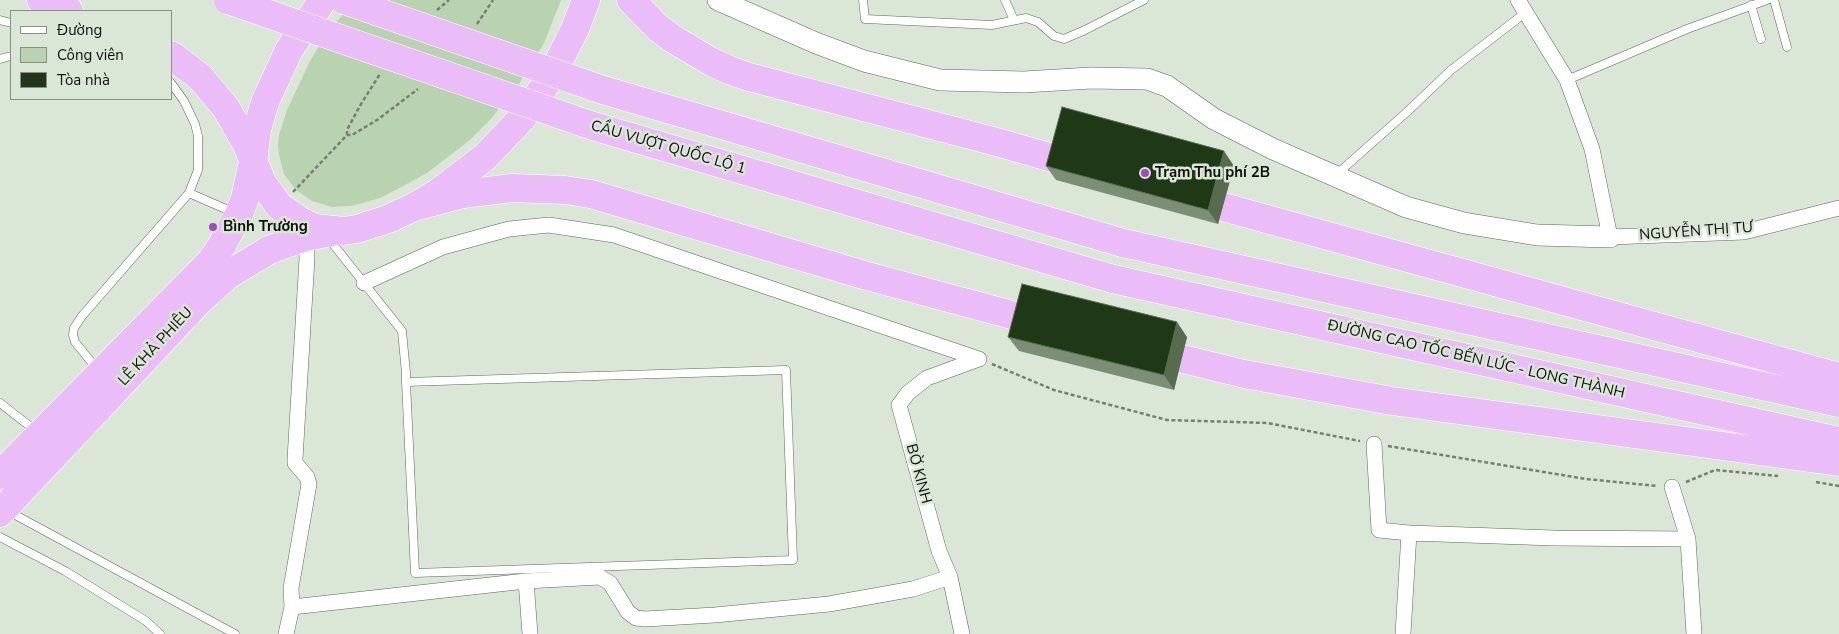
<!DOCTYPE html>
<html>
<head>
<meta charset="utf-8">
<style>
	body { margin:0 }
	#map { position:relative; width:1839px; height:634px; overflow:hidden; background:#dae6d6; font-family:"Nunito Sans",sans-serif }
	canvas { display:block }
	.legend { position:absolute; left:10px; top:10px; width:162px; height:90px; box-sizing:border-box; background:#dae6d6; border:1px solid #889185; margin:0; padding:6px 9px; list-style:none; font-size:15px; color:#0d110b }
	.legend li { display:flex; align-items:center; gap:10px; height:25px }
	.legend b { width:25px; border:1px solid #889185 }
</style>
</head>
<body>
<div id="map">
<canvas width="1839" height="634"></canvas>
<ul class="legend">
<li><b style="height:6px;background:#fff"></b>Đường</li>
<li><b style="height:14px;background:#b9d2b0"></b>Công viên</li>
<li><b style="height:14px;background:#1f3815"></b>Tòa nhà</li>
</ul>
</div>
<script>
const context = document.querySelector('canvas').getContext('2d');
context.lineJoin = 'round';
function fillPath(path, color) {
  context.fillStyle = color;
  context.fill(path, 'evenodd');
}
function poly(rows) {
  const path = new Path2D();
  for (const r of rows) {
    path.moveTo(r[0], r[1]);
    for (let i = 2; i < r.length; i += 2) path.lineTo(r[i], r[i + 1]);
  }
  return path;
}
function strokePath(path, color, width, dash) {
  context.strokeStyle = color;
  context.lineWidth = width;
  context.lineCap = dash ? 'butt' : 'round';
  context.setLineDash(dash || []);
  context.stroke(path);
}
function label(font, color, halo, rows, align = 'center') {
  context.font = font + ' "Nunito Sans",sans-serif';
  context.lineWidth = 5;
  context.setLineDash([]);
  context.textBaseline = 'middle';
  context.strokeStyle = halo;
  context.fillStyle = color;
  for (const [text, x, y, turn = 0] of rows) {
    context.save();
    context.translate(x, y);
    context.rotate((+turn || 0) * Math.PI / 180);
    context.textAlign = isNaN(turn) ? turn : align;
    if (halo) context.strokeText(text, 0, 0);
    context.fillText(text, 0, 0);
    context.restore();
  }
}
fillPath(poly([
	[354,0,561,0,544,43,519,84,489,121,470,140,427,173,403,186,380,198,352,206,332,207,312,201,296,190,284,174,279,155,278,145,279,135,287,110,310,61,324,38]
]), '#b9d2b0');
const lane = poly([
	[863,0,865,19,992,25,1026,18,1038,22,1054,36,1064,39,1085,30,1144,0],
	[1005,0,1014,20],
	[1774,0,1787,47],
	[1751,5,1761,39],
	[0,20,11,23],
	[0,59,11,56],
	[1567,80,1687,29,1767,0],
	[1337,174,1408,111,1451,70,1525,13],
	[189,193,235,213],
	[329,239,402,331,406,373,406,382,415,573,793,560,786,370,406,382],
	[97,369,75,342,73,335,74,328,82,316,189,193,198,170,198,136,195,124,184,101,171,83],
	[0,403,36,431],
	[8,511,235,634],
	[0,537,65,571,146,621,160,634]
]);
const street = poly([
	[1518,0,1567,80,1592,149,1610,237,1744,232,1839,208],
	[305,237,307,258,295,459,295,463,307,477,309,484,291,588,292,607,526,581,600,577,610,583,628,612,636,618,645,619,715,615,829,604,913,589,950,577],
	[364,283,443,247,509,229,549,225,614,235,979,359],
	[1374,444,1379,530,1409,533],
	[1672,487,1688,539,1694,634],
	[526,581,530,634],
	[286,634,292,607],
	[962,634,950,577,939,551,899,405,908,393,927,378,979,359],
	[1403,634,1409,533,1554,538,1688,539]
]);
const secondary = poly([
	[718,0,816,43,864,61,940,80,1024,82,1091,78,1147,79,1167,86,1214,119,1273,149,1406,207,1464,223,1537,235,1610,237]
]);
const highway = poly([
	[41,0,69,11],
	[631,0,657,27,673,39,710,61,729,70,749,77,993,141,1084,167],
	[171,55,200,77,226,108,246,143,263,184,279,206,302,222,315,228,343,231,357,229,388,219,414,207,439,192,485,157,523,117,552,75,575,29,586,0],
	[1187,197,1839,377],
	[414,207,463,194,512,188,565,190,591,194,867,276,1049,325],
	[1123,243,1839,403],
	[1113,279,1839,441],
	[1146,350,1244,374,1392,401,1839,462],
	[0,475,212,260,222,245,239,214,245,198,253,162,257,130,265,102,289,50,323,0],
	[0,513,200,300,228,275,269,250,305,237,332,232]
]);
strokePath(lane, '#5d6759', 9);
strokePath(street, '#5d6759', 16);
strokePath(secondary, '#5d6759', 22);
strokePath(highway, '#fff', 29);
strokePath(poly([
	[437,10,449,0],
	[477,24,493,0],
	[347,135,347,130,361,104,380,74],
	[293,192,347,135,352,135,377,120,418,89],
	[992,364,1054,390,1167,420,1268,423,1360,441],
	[1388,446,1586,479,1657,486],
	[1686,482,1715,470,1778,476],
	[1816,482,1839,486]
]), '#777f74', 2.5, [4, 2.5]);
strokePath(lane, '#fff', 8);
strokePath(street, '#fff', 15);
strokePath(secondary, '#fff', 21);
strokePath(highway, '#eabdf9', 28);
const highwayBridge = poly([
	[228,0,593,126,1113,279],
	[344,0,603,90,1123,243]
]);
strokePath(highwayBridge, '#fff', 29, []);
strokePath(highwayBridge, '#eabdf9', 28);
fillPath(poly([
	[1046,166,1234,166,1218,224,1056,180],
	[1008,337,1187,337,1174,390,1019,351]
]), '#7c8f76');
fillPath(poly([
	[1224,151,1234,166,1218,224,1208,210],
	[1177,322,1187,337,1174,390,1164,375]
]), '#576c4f');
const building = poly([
	[1062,107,1224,151,1208,210,1046,166,1062,107],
	[1022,284,1177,322,1164,375,1008,337,1022,284]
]);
fillPath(building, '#1f3815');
strokePath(building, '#576c4f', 1);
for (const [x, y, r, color] of [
	[1145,173,5,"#a04bb9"],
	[213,227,5,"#a04bb9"]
]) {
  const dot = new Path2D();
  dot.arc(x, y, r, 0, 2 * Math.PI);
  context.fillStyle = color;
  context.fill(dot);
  strokePath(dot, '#dae6d6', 2);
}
label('15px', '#0d110b', '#dae6d6', [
	["CẦU VƯỢT QUỐC LỘ 1",668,148,16],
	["NGUYỄN THỊ TƯ",1696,232,-4],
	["LÊ KHẢ PHIÊU",156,347,-47],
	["ĐƯỜNG CAO TỐC BẾN LỨC - LONG THÀNH",1476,360,13],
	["BỜ KINH",918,474,75]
]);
label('bold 15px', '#0d110b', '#dae6d6', [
	["Trạm Thu phí 2B",1155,173],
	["Bình Trường",223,227]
], 'left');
</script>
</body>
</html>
